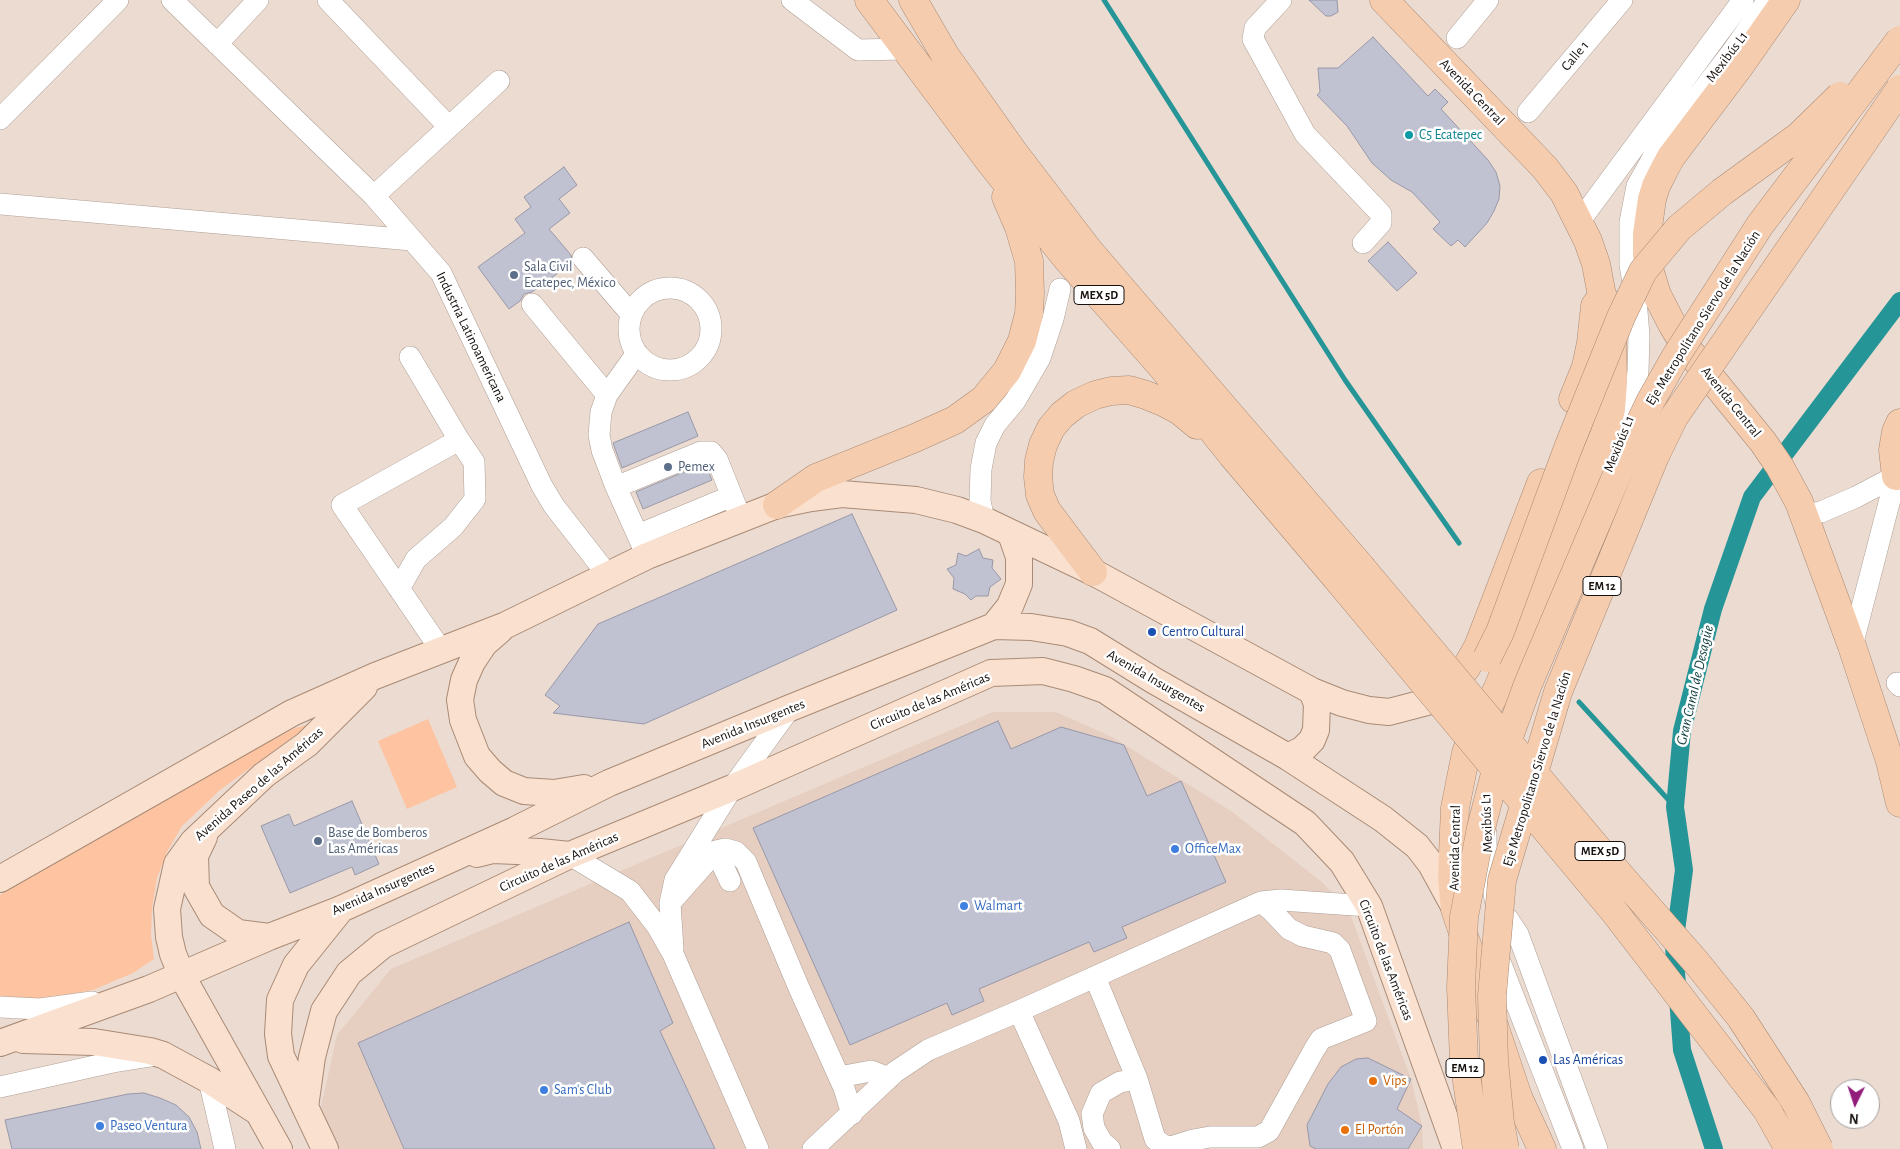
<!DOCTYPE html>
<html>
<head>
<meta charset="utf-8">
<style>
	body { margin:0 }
	#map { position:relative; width:1900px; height:1149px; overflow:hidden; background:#ecdbd1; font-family:"Alegreya Sans",sans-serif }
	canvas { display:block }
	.north { position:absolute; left:1830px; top:1079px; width:50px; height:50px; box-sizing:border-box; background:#fff; border:1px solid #a2a09f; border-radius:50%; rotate:184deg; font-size:14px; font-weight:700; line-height:20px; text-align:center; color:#17110e }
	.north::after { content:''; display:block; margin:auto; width:18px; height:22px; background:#931d7b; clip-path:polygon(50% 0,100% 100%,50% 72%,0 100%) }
</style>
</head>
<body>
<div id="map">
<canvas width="1900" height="1149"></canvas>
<div class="north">N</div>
</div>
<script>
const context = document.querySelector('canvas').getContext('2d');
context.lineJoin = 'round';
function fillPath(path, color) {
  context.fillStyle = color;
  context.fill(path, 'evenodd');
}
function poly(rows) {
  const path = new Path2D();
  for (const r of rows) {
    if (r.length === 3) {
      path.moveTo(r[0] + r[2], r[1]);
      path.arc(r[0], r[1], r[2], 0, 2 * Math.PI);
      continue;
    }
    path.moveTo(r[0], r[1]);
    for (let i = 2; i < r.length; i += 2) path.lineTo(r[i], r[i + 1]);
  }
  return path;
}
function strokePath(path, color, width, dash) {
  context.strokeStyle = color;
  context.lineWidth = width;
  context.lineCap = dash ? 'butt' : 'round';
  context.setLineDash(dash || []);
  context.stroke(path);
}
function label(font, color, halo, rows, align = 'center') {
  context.font = font + ' "Alegreya Sans",sans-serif';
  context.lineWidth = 5;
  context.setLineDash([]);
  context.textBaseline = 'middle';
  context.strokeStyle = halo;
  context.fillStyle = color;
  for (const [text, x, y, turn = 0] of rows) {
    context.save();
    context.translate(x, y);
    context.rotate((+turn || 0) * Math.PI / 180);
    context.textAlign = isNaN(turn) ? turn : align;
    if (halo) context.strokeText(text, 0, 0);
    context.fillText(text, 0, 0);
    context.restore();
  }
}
fillPath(poly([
	[993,712,1056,712,1112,737,1231,811,1323,883,1349,911,1411,1079,1422,1126,1423,1149,1262,1149,1217,1141,1202,1149,329,1149,321,1107,337,1035,391,969]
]), '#e6cec0');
fillPath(poly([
	[428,719,457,787,407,809,378,741],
	[312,723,220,790,182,826,167,852,157,878,152,908,151,935,154,959,133,973,93,990,38,1000,0,999,0,895,59,859,261,746,293,729]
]), '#fec3a0');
strokePath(poly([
	[1104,0,1345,380,1459,543],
	[1579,702,1675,807]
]), '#269597', 5);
strokePath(poly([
	[1714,1149,1682,1050,1674,946,1684,870,1675,807,1682,731,1713,609,1752,497,1900,301]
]), '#269597', 18);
const building = poly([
	[1309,0,1337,0,1338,12,1331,16,1326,16,1309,0],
	[1373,37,1428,96,1435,89,1448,102,1441,109,1488,160,1496,172,1500,186,1499,199,1494,211,1487,223,1465,247,1458,240,1451,246,1433,229,1440,222,1412,192,1391,180,1372,163,1347,126,1317,95,1320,92,1318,68,1338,68,1373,37],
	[564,167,577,185,559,199,570,213,549,229,571,255,572,263,532,292,524,294,520,301,509,309,478,267,525,233,515,219,531,207,524,197,564,167],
	[1388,242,1417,273,1397,291,1368,261,1388,242],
	[688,412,698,436,622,468,613,443,688,412],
	[703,464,706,466,712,480,643,509,636,492,703,464],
	[852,514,897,610,644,724,553,713,560,706,545,695,598,624,852,514],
	[979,549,983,558,993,560,992,568,1001,579,990,587,988,596,976,596,971,600,965,594,953,589,954,578,947,569,956,565,958,553,966,556,979,549],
	[998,721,1011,749,1061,727,1124,745,1147,796,1181,781,1226,882,1122,927,1127,938,1094,952,1089,942,979,989,984,1001,952,1015,947,1003,850,1045,753,828,998,721],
	[352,801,379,864,355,875,352,867,290,893,261,826,289,814,294,826,352,801],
	[629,922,673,1023,660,1031,715,1149,404,1149,358,1043,629,922],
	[1368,1058,1411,1079,1397,1109,1422,1126,1408,1149,1316,1149,1310,1146,1307,1125,1328,1084,1341,1067,1356,1059,1368,1058],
	[144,1093,160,1098,176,1105,189,1117,197,1132,201,1149,12,1149,5,1120,128,1094,144,1093]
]);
fillPath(building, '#c0c1d1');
strokePath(building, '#9898a8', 1);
const minor = poly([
	[172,0,374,196,441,273,542,486,554,506,607,574],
	[328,0,449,127],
	[792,0,858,50,905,49],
	[1281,0,1255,28,1253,39,1305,134,1381,214,1381,223,1363,243],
	[1457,38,1488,0],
	[217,44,258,0],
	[1528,112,1622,0],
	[0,119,118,0],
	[374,196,499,81],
	[0,204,412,240],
	[1579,222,1743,0],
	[583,258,631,314],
	[670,329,41],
	[532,304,607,395],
	[637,353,607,395,601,412,599,435,602,450,616,487,647,556],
	[410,357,459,440,342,505,441,650],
	[1626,432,1635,399,1638,371,1639,335,1636,300,1630,265,1630,222,1637,186,1657,150,1732,52,1768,0],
	[616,487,701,452,711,452,717,459,741,519],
	[1803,515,1821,512,1856,497,1896,476,1900,476],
	[984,520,980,501,981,469,986,443,995,425,1015,401,1040,358,1053,319,1060,289],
	[638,535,732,496],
	[399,589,416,559,453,527,475,499,474,462,459,440],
	[1852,646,1896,476,1900,471],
	[1897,683,1900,686],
	[1486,833,1486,845,1495,899],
	[716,851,730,881],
	[570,855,630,891,657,926,673,954,758,1149],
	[670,903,716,851,725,849,736,852,746,862,799,988,844,1088,852,1114],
	[1496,909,1508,919,1518,934,1597,1149],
	[673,949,670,903,675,880,732,788,790,708],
	[1497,954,1573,1149],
	[1095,977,1137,1079,1155,1139,1163,1145,1171,1147,1193,1140,1210,1137,1258,1137,1269,1131,1314,1050,1321,1039,1366,1021,1340,950,1333,943,1303,936,1289,929,1271,910,1261,902],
	[0,1007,40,1009,92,1002],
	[1019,1011,1069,1121,1076,1149],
	[839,1077,871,1071,889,1078],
	[209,1080,225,1149],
	[0,1087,113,1062,151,1056],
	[813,1149,895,1072,928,1050,1019,1011,1261,902,1281,900,1369,906],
	[1110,1149,1102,1142,1094,1128,1092,1114,1101,1093,1120,1082,1137,1079]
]);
const major = poly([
	[994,626,1010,606,1019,584,1019,557,1011,534],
	[500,630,484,644,472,662,464,680,460,700,463,720,477,756,490,771,504,783,524,791,554,793,584,788],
	[1288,757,1303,749,1312,740,1316,730,1317,704,1312,691],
	[204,837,195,856,196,887,212,915,238,933,269,937],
	[477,854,493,850,540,852,570,855],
	[0,879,292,713,375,676,506,625,647,556,777,505,811,498,842,494,916,500,957,510,984,520,1093,572,1312,691,1342,703,1369,710,1389,712,1431,701,1450,689],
	[23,1040,94,1042,150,1051,163,1055,209,1080,255,1110],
	[0,1043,149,989,269,937,341,909,515,830,609,783,790,708,994,626,1031,627,1068,633,1090,641,1153,680,1288,757,1383,819,1417,846,1431,864,1455,908],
	[305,1107,312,1057,324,1011,349,973,383,945,570,855,732,788,991,673,1043,671,1074,679,1105,690,1305,823,1342,862,1369,906,1456,1149],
	[279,1149,182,976,173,954,169,937,167,909,177,864,193,842,264,775,307,744,364,687],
	[325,1149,281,1056,278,1034,280,1000,296,965,341,909]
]);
const highway = poly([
	[869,0,990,162,1067,259,1163,368,1232,455,1339,581],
	[913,0,945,55,1015,154,1090,252,1361,567],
	[1384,0,1545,168,1564,193,1588,241,1596,264,1602,296,1609,305,1612,328,1613,382,1611,409,1605,433,1497,690,1473,735,1466,753,1455,808,1452,877,1455,909,1518,1097,1542,1149],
	[1786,0,1739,67,1671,157,1664,170,1656,186,1652,199,1647,234,1647,255,1650,272,1657,295,1672,324,1685,346,1763,442,1780,467,1799,502,1852,646,1890,761,1900,803],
	[1573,399,1586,367,1591,343,1595,306,1600,299],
	[1896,476,1893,450,1896,432,1900,423],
	[777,505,816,478,915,438,955,420,984,399,1007,371,1022,341,1029,314,1030,293,1029,261,1019,227,1006,197],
	[1093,572,1047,511,1040,495,1038,477,1039,461,1043,445,1051,428,1062,415,1076,404,1095,395,1111,391,1129,390,1146,395,1163,402,1180,411,1197,425],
	[1450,689,1466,668,1478,647,1541,483]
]);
strokePath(minor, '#af9f95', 22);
strokePath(major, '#a88b76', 28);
strokePath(highway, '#a88b76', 29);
strokePath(minor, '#fff', 21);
strokePath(major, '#fae0ce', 26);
strokePath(highway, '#f6ccae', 28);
const highwayBridge = poly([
	[1361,567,1624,880,1696,962,1741,1018,1796,1103,1819,1149],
	[1339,581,1613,910,1767,1110,1789,1149],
	[1487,658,1500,632,1568,448,1621,317,1643,271,1679,228,1722,192,1799,136,1840,96],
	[1477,1149,1464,1061,1461,987,1464,917,1481,828,1494,778,1528,684,1630,444,1650,402,1676,356,1760,225,1900,40],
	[1505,1149,1500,1123,1494,1061,1492,996,1502,880,1558,692,1655,456,1674,417,1900,89]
]);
strokePath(highwayBridge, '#a88b76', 29, []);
strokePath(highwayBridge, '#f6ccae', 28);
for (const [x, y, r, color] of [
	[1409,135,5,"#0f9aa8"],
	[514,275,5,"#5c6f8a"],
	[668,467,5,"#5c6f8a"],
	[1152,632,5,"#1a4fb4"],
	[318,841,5,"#5c6f8a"],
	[1175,849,5,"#3f7fe0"],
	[964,906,5,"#3f7fe0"],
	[1543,1060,5,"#1a4fb4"],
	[1373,1081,5,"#e8710a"],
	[544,1090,5,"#3f7fe0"],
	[100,1126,5,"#3f7fe0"],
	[1345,1130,5,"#e8710a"]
]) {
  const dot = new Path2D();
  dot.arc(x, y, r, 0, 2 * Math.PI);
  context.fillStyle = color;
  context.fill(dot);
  strokePath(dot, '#fff', 2);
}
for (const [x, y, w] of [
	[1099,295,50],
	[1602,586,38],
	[1600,851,50],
	[1465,1068,38]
]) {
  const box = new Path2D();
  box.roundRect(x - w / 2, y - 9.5, w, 19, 4);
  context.fillStyle = '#fff';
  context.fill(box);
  strokePath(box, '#17110e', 1);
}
label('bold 12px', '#17110e', null, [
	["MEX 5D",1099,295],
	["EM 12",1602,586],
	["MEX 5D",1600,851],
	["EM 12",1465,1068]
]);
label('14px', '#17110e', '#fff', [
	["Calle 1",1575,56,-50],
	["Mexibús L1",1727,57,-53],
	["Avenida Central",1472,92,46],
	["Eje Metropolitano Siervo de la Nación",1703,318,-58],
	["Industria Latinoamericana",471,337,64],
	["Avenida Central",1731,402,51],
	["Mexibús L1",1619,444,-68],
	["Avenida Insurgentes",1156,681,30],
	["Circuito de las Américas",930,701,-23],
	["Avenida Insurgentes",753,724,-22],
	["Eje Metropolitano Siervo de la Nación",1537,769,-73],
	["Avenida Paseo de las Américas",259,784,-41],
	["Mexibús L1",1487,823,-92],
	["Avenida Central",1455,848,-89],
	["Circuito de las Américas",559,862,-24],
	["Avenida Insurgentes",383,889,-24],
	["Circuito de las Américas",1386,960,69]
]);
label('14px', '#0d838f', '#fff', [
	["C5 Ecatepec",1419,135]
], 'left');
label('14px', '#4e5e75', '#fff', [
	["Sala Civil",524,267],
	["Ecatepec, México",524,283],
	["Pemex",678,467],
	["Base de Bomberos",328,833],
	["Las Américas",328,849]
], 'left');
label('14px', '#164399', '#fff', [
	["Centro Cultural",1162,632],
	["Las Américas",1553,1060]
], 'left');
label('14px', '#366cbe', '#fff', [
	["OfficeMax",1185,849],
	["Walmart",974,906],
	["Sam's Club",554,1090],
	["Paseo Ventura",110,1126]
], 'left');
label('14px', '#c56008', '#fff', [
	["Vips",1383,1081],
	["El Portón",1355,1130]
], 'left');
label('italic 15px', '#134243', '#fff', [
	["Gran Canal de Desagüe",1695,685,-77]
]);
</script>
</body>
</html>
